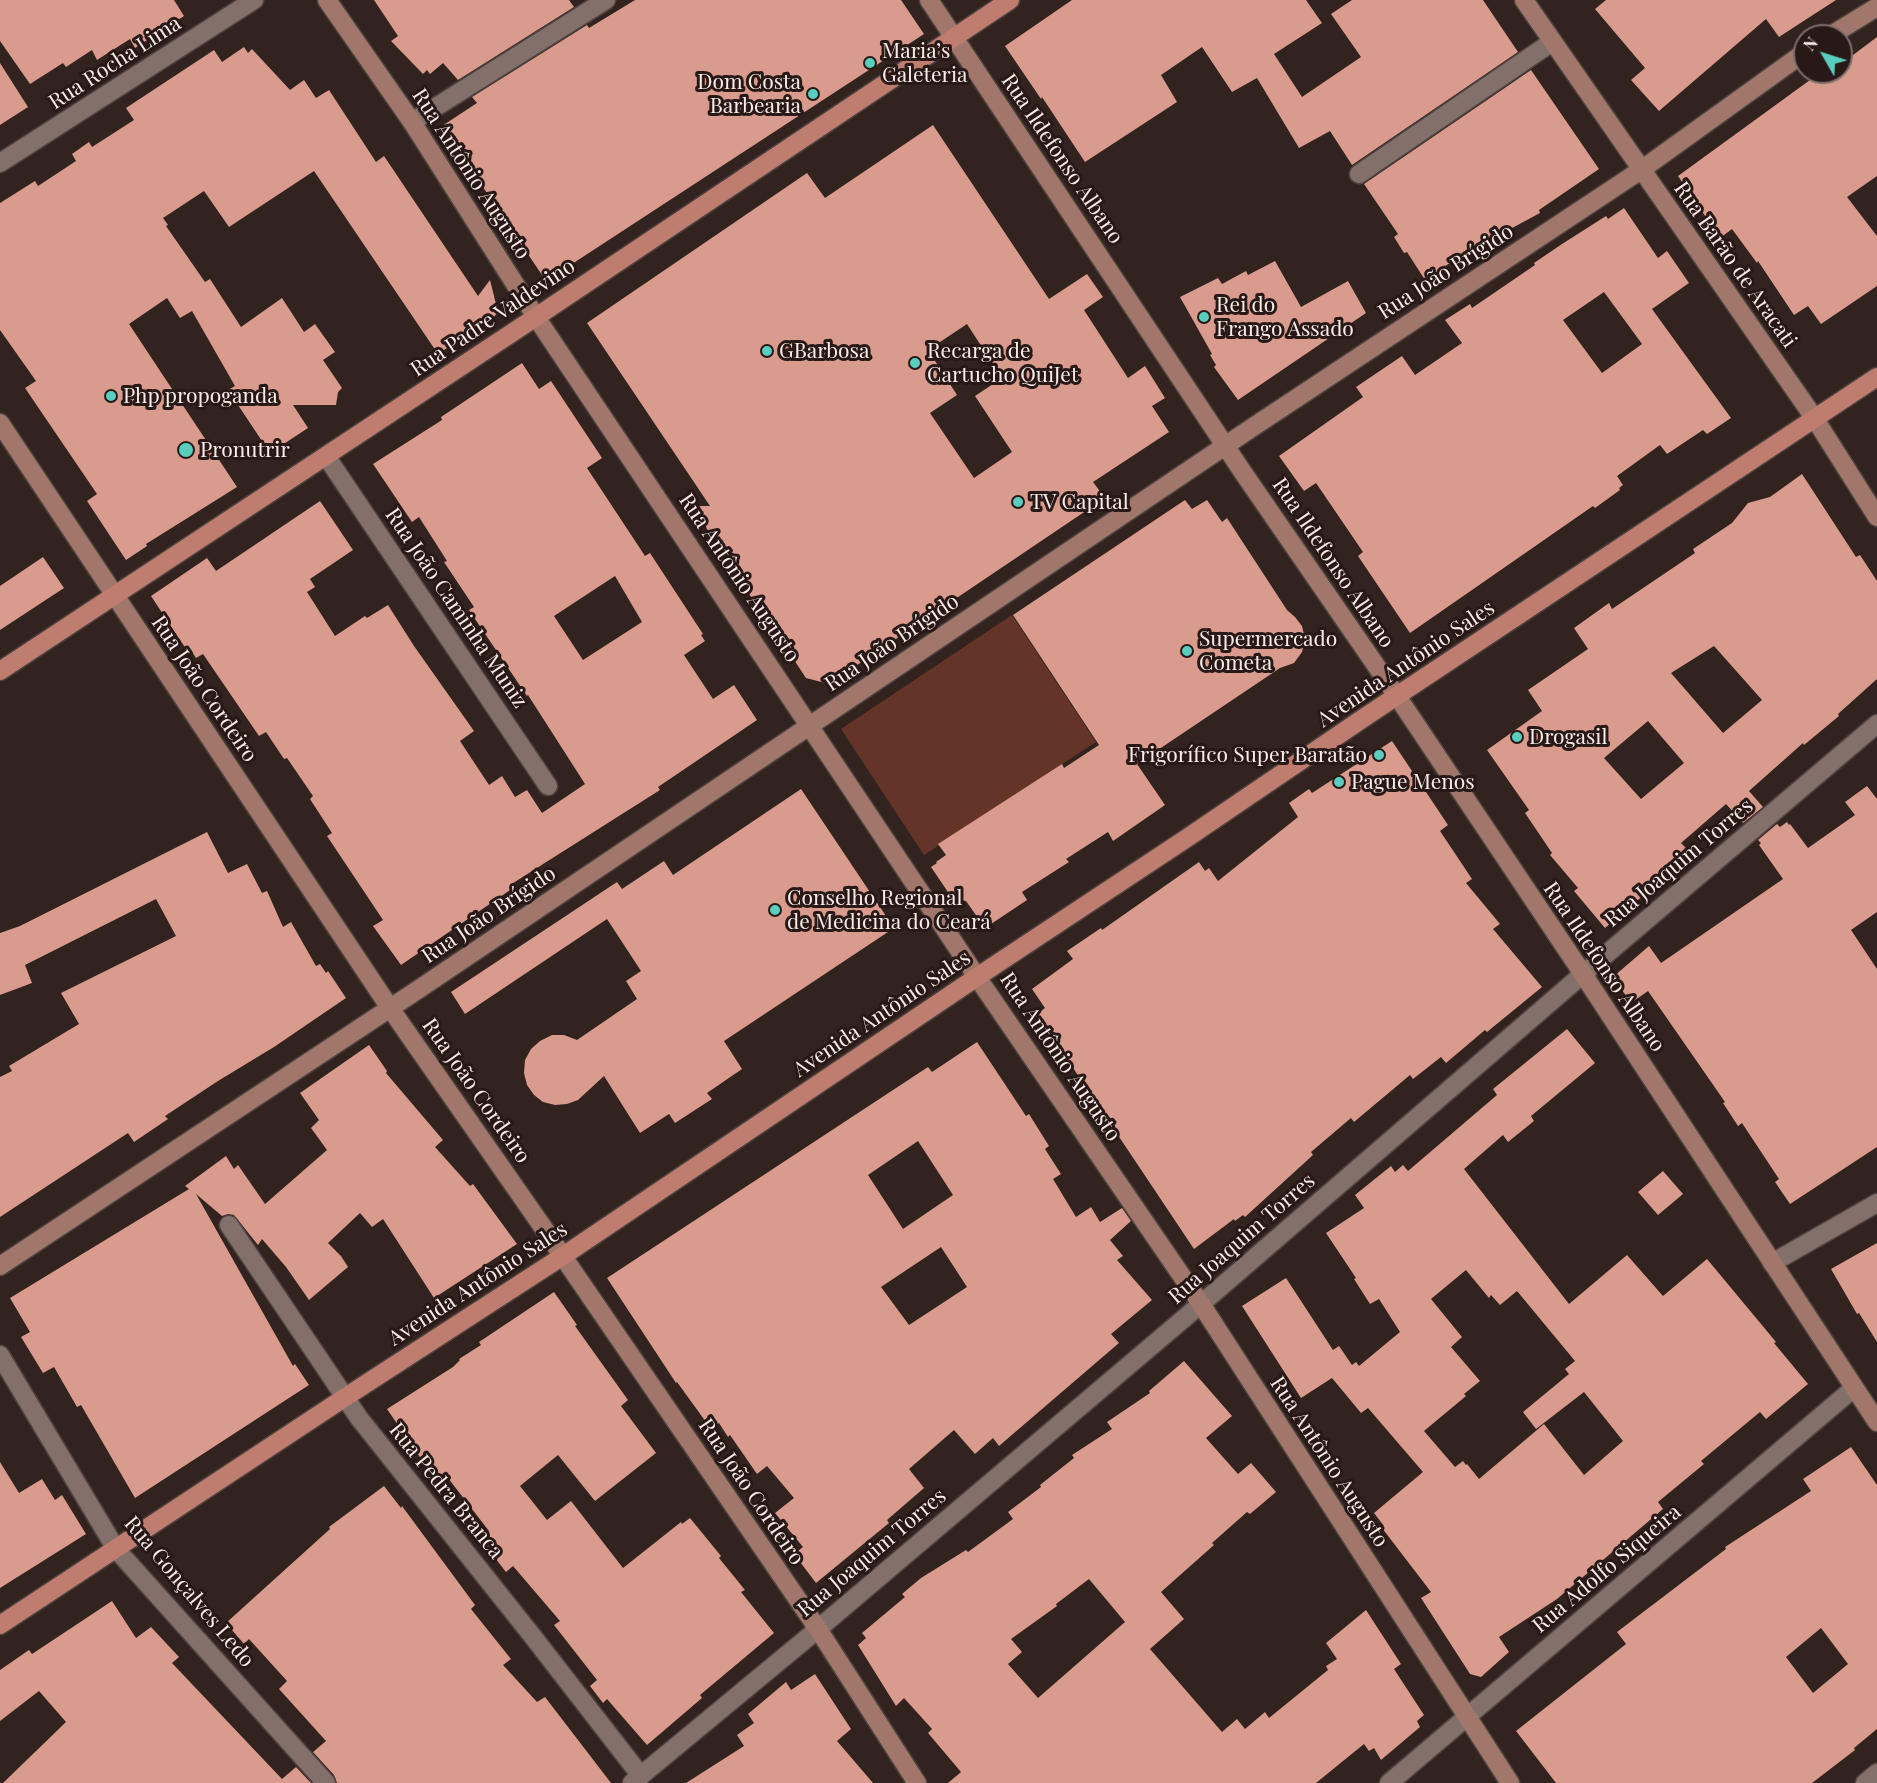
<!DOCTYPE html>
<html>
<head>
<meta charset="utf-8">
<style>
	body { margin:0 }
	#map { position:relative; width:1877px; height:1783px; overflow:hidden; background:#33231f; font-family:"Playfair Display",serif }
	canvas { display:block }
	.north { position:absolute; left:1793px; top:24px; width:60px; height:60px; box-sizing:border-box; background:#291916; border:2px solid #7c6d6a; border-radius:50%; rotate:309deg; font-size:16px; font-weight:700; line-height:24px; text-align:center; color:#f8ece9 }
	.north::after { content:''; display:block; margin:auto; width:21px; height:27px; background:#59cebf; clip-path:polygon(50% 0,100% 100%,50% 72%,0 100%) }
</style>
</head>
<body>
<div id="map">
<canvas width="1877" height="1783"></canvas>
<div class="north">N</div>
</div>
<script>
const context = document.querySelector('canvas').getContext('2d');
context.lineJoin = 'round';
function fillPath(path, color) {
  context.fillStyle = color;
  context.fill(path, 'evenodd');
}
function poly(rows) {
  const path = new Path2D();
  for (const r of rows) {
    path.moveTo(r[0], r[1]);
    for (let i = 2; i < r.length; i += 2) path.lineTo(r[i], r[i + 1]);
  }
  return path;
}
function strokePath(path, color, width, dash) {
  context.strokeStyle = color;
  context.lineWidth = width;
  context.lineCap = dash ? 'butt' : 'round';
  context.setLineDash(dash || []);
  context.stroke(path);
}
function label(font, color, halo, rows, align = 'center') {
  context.font = font + ' "Playfair Display",serif';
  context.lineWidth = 6;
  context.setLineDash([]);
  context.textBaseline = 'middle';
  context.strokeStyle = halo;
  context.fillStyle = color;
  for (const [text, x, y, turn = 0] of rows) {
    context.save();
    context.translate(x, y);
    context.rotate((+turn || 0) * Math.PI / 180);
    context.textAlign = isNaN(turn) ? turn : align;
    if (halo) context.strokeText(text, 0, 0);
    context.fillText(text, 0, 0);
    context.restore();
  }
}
fillPath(poly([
	[1012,615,1096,742,924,855,841,729]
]), '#653429');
fillPath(poly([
	[0,0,174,0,184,16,135,48,130,39,97,60,92,50,66,67,63,63,30,84,0,41],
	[374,0,569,0,574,7,458,80,443,63,430,74,427,70,423,74,391,41,398,36],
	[635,0,901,0,924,34,546,281,442,126,477,103,472,97,587,25,589,28],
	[1072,0,1306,0,1322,23,1274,54,1302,97,1361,57,1331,14,1352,0,1483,0,1518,52,1352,165,1330,131,1299,148,1257,78,1232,92,1202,47,1161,75,1177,102,1085,162,1042,97,1041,99,1005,46],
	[1606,0,1836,0,1779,37,1766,19,1659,111,1631,80,1645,68,1595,9],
	[1877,37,1877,176,1847,197,1877,236,1877,286,1821,324,1808,306,1794,315,1758,261,1757,263,1732,229,1720,238,1678,176,1821,72,1841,72,1841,64],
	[244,47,248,53,252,49,290,90,304,80,316,98,329,90,376,162,384,156,478,296,490,280,498,312,493,318,438,354,314,171,229,227,204,191,163,218,168,225,166,226,205,282,210,279,241,327,282,298,304,332,315,324,335,352,323,360,342,388,338,392,336,405,293,405,308,428,270,453,228,390,235,386,192,311,180,318,167,298,129,324,237,487,146,544,147,546,126,560,87,501,97,494,25,388,36,381,0,330,0,203,35,181,38,186,76,161,72,154,89,142,92,147,134,120,126,108,214,50,222,62],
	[0,63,28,107,0,125],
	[1531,70,1599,169,1539,210,1540,213,1460,256,1425,280,1407,252,1404,253,1394,237,1398,234,1364,184],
	[933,125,1049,299,1087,274,1103,297,1084,310,1128,378,1145,366,1165,398,1152,406,1169,432,1093,482,1105,498,829,684,806,678,765,616,764,617,707,529,698,506,710,506,587,323,807,173,825,198],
	[967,324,1002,378,975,396,1012,452,974,478,930,413,957,395,928,350],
	[1624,208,1658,258,1667,251,1689,283,1652,309,1731,418,1707,434,1703,430,1667,454,1660,445,1617,476,1623,485,1619,488,1620,490,1595,508,1593,506,1410,633,1358,556,1363,552,1316,483,1304,491,1279,456,1363,397,1356,387,1402,356,1415,375,1462,343,1445,320,1470,304,1472,308,1535,265,1534,263,1562,244,1606,216,1608,219],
	[1604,292,1642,344,1602,373,1563,320],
	[1275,261,1301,307,1348,281,1366,313,1238,400,1214,367,1216,365,1210,355,1212,354,1180,297,1218,278,1222,284,1246,271,1248,275],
	[522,363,539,389,551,381,602,458,587,468,645,556,650,553,703,634,701,635,705,641,684,655,713,699,734,685,757,720,658,787,660,790,510,885,513,888,401,965,373,926,383,920,327,836,332,833,310,799,313,796,287,758,284,759,266,732,259,736,203,654,196,658,191,650,188,652,151,596,207,558,216,571,320,501,353,550,310,579,315,587,307,592,335,636,365,616,367,618,388,605,414,646,474,731,460,741,489,785,502,776,515,797,527,790,542,813,585,784,528,695,527,696,469,610,474,607,444,562,447,561,419,517,412,522,373,464,442,420,441,417],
	[615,576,642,622,583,660,554,616],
	[1802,474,1856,557,1860,555,1877,581,1877,679,1838,714,1839,716,1804,745,1803,743,1749,791,1763,807,1743,823,1726,804,1681,843,1692,854,1605,928,1574,891,1578,888,1550,855,1552,853,1525,813,1529,810,1487,750,1542,711,1528,690,1588,649,1574,628,1609,603,1612,609,1695,553,1693,549,1732,523,1748,503,1770,497],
	[1714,646,1762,700,1723,733,1671,673],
	[1648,721,1684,763,1641,799,1604,758],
	[1185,500,1192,509,1207,500,1222,522,1227,518,1287,610,1295,617,1302,626,1305,639,1302,652,1294,663,1280,668,1137,764,1165,805,1113,841,1108,832,1066,859,1069,862,1022,892,1027,900,985,928,966,901,952,898,931,867,937,863,936,862,946,855,938,844,1062,764,1064,768,1099,745,1013,615],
	[43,557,64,588,0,630,0,586],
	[1392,741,1448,825,1440,831,1472,879,1466,883,1500,924,1493,929,1542,987,1487,1032,1485,1030,1446,1063,1441,1057,1413,1079,1410,1075,1354,1122,1351,1118,1311,1152,1313,1155,1245,1217,1243,1215,1235,1221,1234,1219,1194,1249,1037,1014,1045,1008,1032,989,1073,959,1067,951,1101,928,1102,930,1199,862,1205,871,1209,868,1218,881,1298,817,1289,803,1309,789,1312,793],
	[1867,786,1877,799,1877,912,1851,930,1877,969,1877,1147,1790,1204,1775,1182,1779,1179,1742,1123,1738,1126,1723,1103,1725,1102,1648,991,1631,1003,1613,977,1649,946,1661,963,1783,879,1759,845,1761,843,1758,840,1777,824,1780,827,1787,822,1789,825,1790,824,1808,848,1855,815,1845,802],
	[801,789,894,928,724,1041,742,1069,707,1093,712,1099,675,1123,669,1114,640,1133,604,1076,578,1100,567,1104,555,1105,543,1102,534,1095,527,1085,524,1073,525,1060,531,1049,540,1041,552,1035,564,1035,577,1040,637,999,626,981,641,971,607,919,465,1014,451,992,617,882,622,889,664,861,673,875],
	[207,832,228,873,247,864,262,893,267,891,283,927,291,922,316,966,320,964,326,973,328,971,346,998,274,1047,218,1081,165,1116,168,1119,134,1142,128,1133,0,1217,0,1077,12,1071,9,1066,79,1024,61,993,176,936,156,899,25,965,32,983,0,995,0,933,20,926],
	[1567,1029,1595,1063,1531,1116,1534,1121,1508,1142,1503,1135,1464,1169,1569,1304,1627,1255,1663,1296,1707,1259,1776,1342,1774,1343,1808,1384,1766,1419,1760,1412,1701,1461,1704,1464,1658,1502,1663,1509,1557,1599,1499,1637,1509,1652,1481,1677,1470,1674,1421,1598,1431,1592,1382,1528,1384,1526,1374,1513,1423,1472,1368,1408,1361,1413,1332,1378,1301,1398,1242,1306,1286,1278,1333,1350,1339,1346,1352,1365,1356,1362,1359,1366,1400,1332,1379,1299,1370,1304,1354,1279,1356,1278,1326,1233,1364,1208,1355,1195,1391,1166,1395,1172,1403,1165,1408,1171,1497,1095,1493,1089],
	[1466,1270,1489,1298,1491,1295,1500,1305,1517,1291,1575,1361,1565,1369,1569,1374,1523,1412,1536,1429,1584,1392,1623,1441,1584,1475,1544,1424,1479,1479,1467,1464,1466,1465,1463,1461,1455,1467,1424,1431,1466,1396,1464,1394,1480,1381,1451,1347,1462,1337,1431,1299],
	[977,1042,1026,1116,1029,1114,1049,1146,1045,1149,1061,1174,1053,1179,1076,1217,1091,1207,1100,1222,1122,1208,1131,1221,1110,1240,1123,1256,1117,1260,1152,1300,1111,1334,1119,1343,999,1446,993,1438,975,1454,954,1430,909,1469,924,1488,887,1520,889,1523,816,1583,794,1554,803,1547,775,1513,794,1498,767,1466,757,1474,730,1435,728,1437,719,1423,711,1429,677,1382,676,1383,607,1278,928,1067,932,1072],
	[918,1141,953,1195,903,1229,868,1175],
	[941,1247,967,1287,909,1325,881,1287],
	[369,1045,387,1071,386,1073,443,1140,435,1147,470,1186,473,1184,517,1244,434,1298,383,1219,372,1227,360,1213,328,1243,341,1256,348,1267,309,1300,286,1267,262,1239,258,1245,234,1215,228,1214,222,1216,196,1194,293,1366,295,1364,309,1385,135,1498,81,1405,77,1407,54,1367,43,1373,21,1337,30,1332,10,1298,189,1189,185,1186,226,1156,234,1169,238,1165,265,1204,327,1150,311,1128,319,1120,300,1093],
	[1663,1171,1683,1194,1658,1215,1638,1192],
	[1877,1243,1877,1342,1859,1313,1857,1314,1831,1269],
	[554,1292,577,1325,575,1326,628,1400,621,1406,656,1453,595,1501,558,1455,520,1486,547,1520,571,1501,623,1568,681,1522,682,1524,690,1518,721,1556,719,1558,745,1590,741,1592,774,1633,700,1695,702,1698,647,1745,607,1699,603,1703,590,1686,597,1680,554,1625,560,1621,513,1566,506,1572,481,1540,489,1531,448,1478,439,1485,387,1409,453,1367,460,1360,459,1359,481,1345,479,1342],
	[1184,1361,1232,1416,1206,1438,1238,1474,1251,1463,1276,1492,1250,1514,1247,1512,1212,1543,1214,1545,1161,1592,1184,1619,1150,1649,1222,1732,1237,1719,1245,1729,1265,1712,1269,1718,1328,1670,1326,1666,1337,1659,1326,1643,1366,1610,1401,1664,1394,1669,1424,1715,1417,1721,1420,1727,1381,1760,1374,1748,1369,1751,1364,1744,1316,1783,948,1783,961,1772,928,1733,932,1729,904,1698,896,1706,858,1645,866,1638,862,1633,905,1597,902,1594,921,1578,966,1550,968,1552,1013,1519,1008,1512,1041,1487,1040,1485,1074,1458,1072,1455,1112,1429,1107,1422,1150,1393,1149,1391],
	[1089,1579,1125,1622,1038,1698,1008,1664,1022,1652,1011,1639,1057,1606,1056,1604],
	[1851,1447,1877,1485,1877,1729,1854,1748,1855,1750,1812,1783,1556,1783,1516,1731,1626,1644,1617,1632,1726,1549,1725,1547,1811,1491,1803,1479],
	[1821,1628,1848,1664,1813,1693,1786,1657],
	[0,1462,19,1493,42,1479,55,1500,62,1495,86,1534,0,1588],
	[384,1486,401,1508,402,1506,475,1605,471,1609,511,1659,503,1665,537,1702,545,1697,611,1783,337,1783,334,1775,313,1752,326,1741,279,1689,287,1681,249,1639,244,1644,226,1623,330,1529,329,1527],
	[112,1601,136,1638,151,1627,179,1657,172,1663,282,1779,296,1767,311,1783,3,1783,66,1722,39,1691,0,1721,0,1670,29,1650,32,1654],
	[815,1674,851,1729,837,1741,873,1783,686,1783,744,1746,737,1735,754,1723,748,1714,786,1682,791,1690]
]), '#d89b8d');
const street = poly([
	[412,122,606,0],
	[0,163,254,0],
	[1359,174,1552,42],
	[326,456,548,786],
	[229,1225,359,1418,534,1638,641,1776],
	[1772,1263,1877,1203],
	[0,1355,116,1549,326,1783],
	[632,1783,818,1629,1201,1304,1583,974,1877,724],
	[1389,1783,1854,1388],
	[1865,1783,1877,1773]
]);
const secondary = poly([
	[327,0,412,122,536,317,977,977,1201,1304,1510,1783],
	[929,0,1242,471,1397,696,1583,974,1877,1422],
	[1524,0,1815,419,1877,517],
	[1830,36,1877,7],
	[0,423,390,1008,540,1223,818,1629,917,1783],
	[0,1266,419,989,1253,427,1641,170,1805,52]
]);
const primary = poly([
	[0,671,536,317,1010,0],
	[0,1625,344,1398,563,1256,977,977,1187,838,1365,717,1877,377]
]);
strokePath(street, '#4f423f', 21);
strokePath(secondary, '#4f423f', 21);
strokePath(primary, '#4f423f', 21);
strokePath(street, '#84706b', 18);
strokePath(secondary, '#a1776c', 18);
strokePath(primary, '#be7d6e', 18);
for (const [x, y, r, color] of [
	[870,63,6,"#59cebf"],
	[813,94,6,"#59cebf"],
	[1204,317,6,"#59cebf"],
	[767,351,6,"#59cebf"],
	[915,363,6,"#59cebf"],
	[111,396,6,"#59cebf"],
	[186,450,8,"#59cebf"],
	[1018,502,6,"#59cebf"],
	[1187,651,6,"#59cebf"],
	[1517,737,6,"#59cebf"],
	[1379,755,6,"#59cebf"],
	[1339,782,6,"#59cebf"],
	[775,910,6,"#59cebf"]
]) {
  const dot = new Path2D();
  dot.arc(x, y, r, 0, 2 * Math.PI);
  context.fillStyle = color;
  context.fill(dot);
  strokePath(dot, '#291916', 2);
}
label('21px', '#f8ece9', '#291916', [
	["Maria’s",882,51],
	["Galeteria",882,75],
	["Dom Costa",801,82,"right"],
	["Barbearia",801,106,"right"],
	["Rei do",1216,305],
	["Frango Assado",1216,329],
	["GBarbosa",779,351],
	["Recarga de",927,351],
	["Cartucho QuiJet",927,375],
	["Php propoganda",123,396],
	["Pronutrir",200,450],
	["TV Capital",1030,502],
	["Supermercado",1199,639],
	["Cometa",1199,663],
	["Drogasil",1529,737],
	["Frigorífico Super Baratão",1367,755,"right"],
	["Pague Menos",1351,782],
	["Conselho Regional",787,898],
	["de Medicina do Ceará",787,922]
], 'left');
label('21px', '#f8ece9', '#291916', [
	["Rua Rocha Lima",115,63,-33],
	["Rua Ildefonso Albano",1062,159,56],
	["Rua Antônio Augusto",471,174,57],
	["Rua Barão de Aracati",1735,265,55],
	["Rua João Brígido",1446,272,-33],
	["Rua Padre Valdevino",493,318,-34],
	["Rua Ildefonso Albano",1333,563,56],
	["Rua Antônio Augusto",739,578,56],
	["Rua João Caminha Muniz",456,608,56],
	["Rua João Brígido",892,643,-34],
	["Avenida Antônio Sales",1406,664,-34],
	["Rua João Cordeiro",204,689,56],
	["Rua Joaquim Torres",1679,863,-40],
	["Rua João Brígido",489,915,-34],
	["Rua Ildefonso Albano",1604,967,56],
	["Avenida Antônio Sales",882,1014,-34],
	["Rua Antônio Augusto",1060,1057,56],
	["Rua João Cordeiro",476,1091,55],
	["Rua Joaquim Torres",1242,1239,-41],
	["Avenida Antônio Sales",478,1284,-33],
	["Rua Antônio Augusto",1329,1462,57],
	["Rua Pedra Branca",446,1491,51],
	["Rua João Cordeiro",751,1492,56],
	["Rua Joaquim Torres",872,1553,-40],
	["Rua Adolfo Siqueira",1607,1569,-40],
	["Rua Gonçalves Ledo",189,1592,50]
]);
</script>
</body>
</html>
